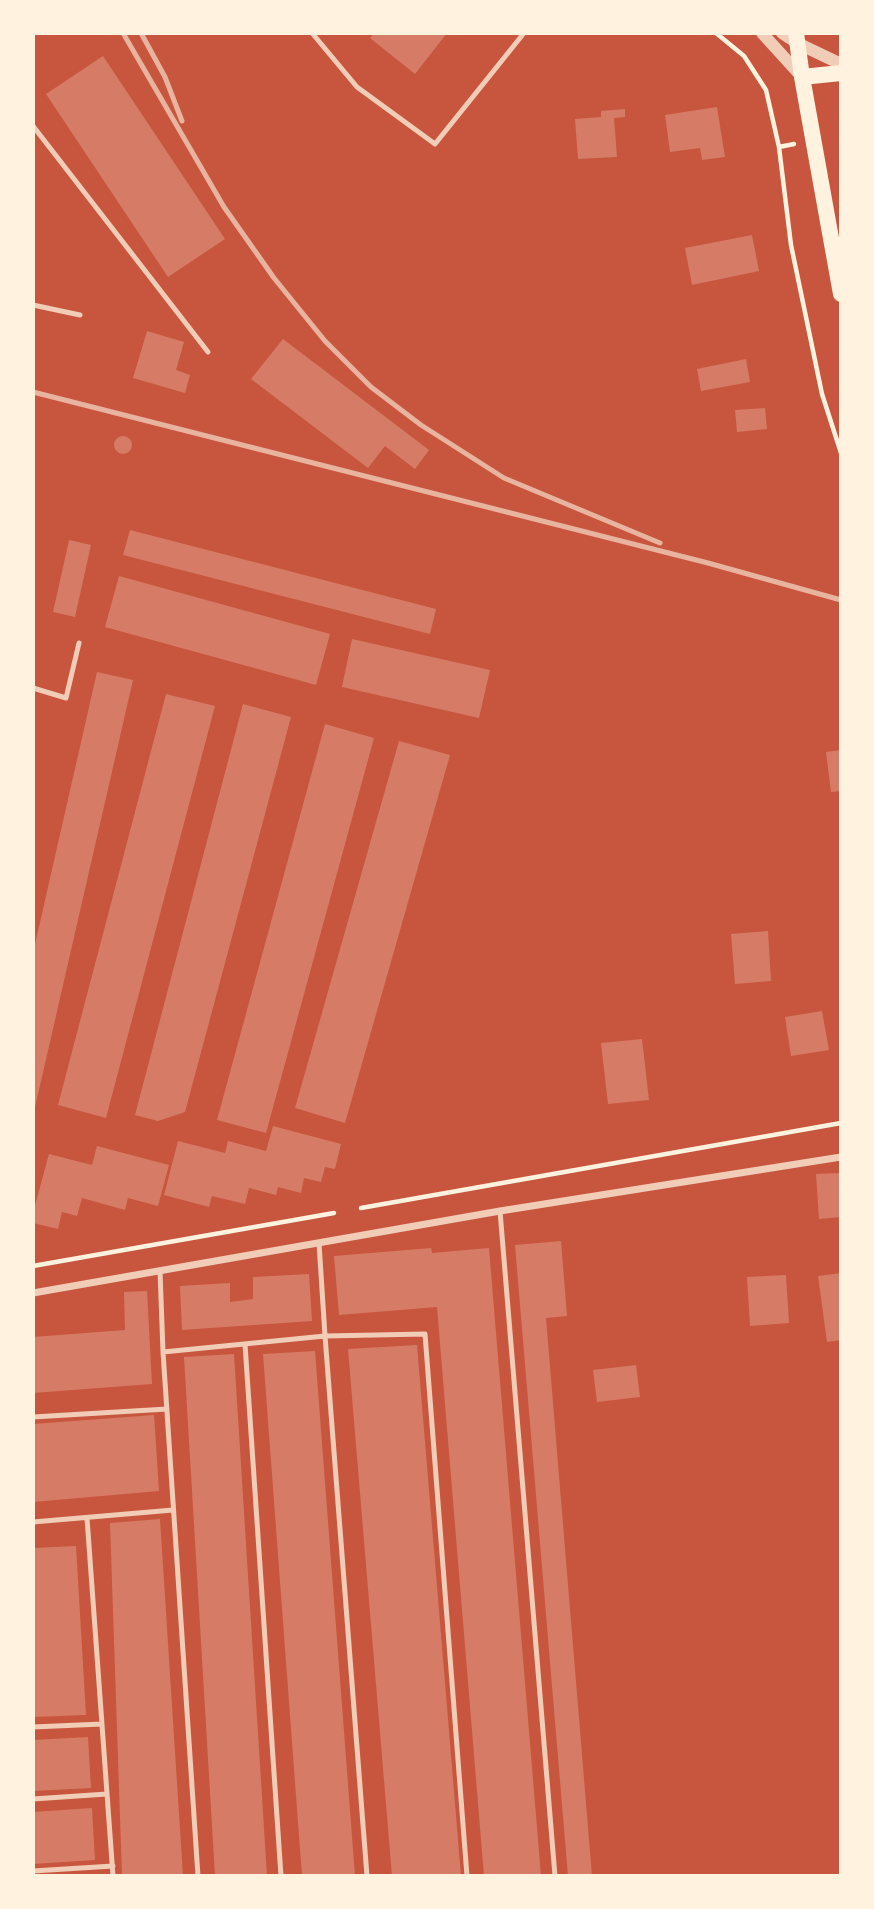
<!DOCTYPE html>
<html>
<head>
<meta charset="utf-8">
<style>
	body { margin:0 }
	#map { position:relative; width:874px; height:1909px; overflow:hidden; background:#c8553d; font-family:"PT Sans",sans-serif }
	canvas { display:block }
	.frame { position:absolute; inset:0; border:35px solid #fff3e0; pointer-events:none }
</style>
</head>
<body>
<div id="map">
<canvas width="874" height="1909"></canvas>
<div class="frame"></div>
</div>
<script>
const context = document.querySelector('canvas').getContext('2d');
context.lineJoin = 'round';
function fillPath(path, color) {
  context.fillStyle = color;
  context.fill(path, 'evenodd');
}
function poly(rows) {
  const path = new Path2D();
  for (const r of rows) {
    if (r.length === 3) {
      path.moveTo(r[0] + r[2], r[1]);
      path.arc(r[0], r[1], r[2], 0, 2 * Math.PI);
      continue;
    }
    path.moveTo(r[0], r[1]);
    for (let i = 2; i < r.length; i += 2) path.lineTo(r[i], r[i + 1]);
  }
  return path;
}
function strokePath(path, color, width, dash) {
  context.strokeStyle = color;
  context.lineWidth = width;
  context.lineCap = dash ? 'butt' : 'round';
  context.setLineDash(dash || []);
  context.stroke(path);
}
fillPath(poly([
	[374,33,447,33,415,74,370,38],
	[103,56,225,239,168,277,46,94],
	[717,107,725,157,702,160,700,148,670,152,665,115],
	[625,109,625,117,614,118,617,157,578,159,575,119,601,117,601,111],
	[752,235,759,271,692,285,685,248],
	[147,331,184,342,176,370,190,375,185,393,133,378],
	[283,339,429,450,415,469,385,446,368,468,251,379],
	[746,359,750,382,701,391,697,369],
	[765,408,767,429,737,432,735,410],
	[123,445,9],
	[130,530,436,609,430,634,123,555],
	[69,540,91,545,75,617,53,612],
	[119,576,330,634,316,685,105,627],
	[352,639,490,670,479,718,342,687],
	[97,672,133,680,33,1116,33,953],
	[166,694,215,706,106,1118,58,1105],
	[243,704,291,717,185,1112,158,1121,135,1115],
	[325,724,374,738,266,1133,217,1120],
	[399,741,450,755,345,1123,295,1108],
	[841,750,841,791,831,792,826,752],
	[768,931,771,981,735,984,731,934],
	[822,1011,829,1050,791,1056,785,1017],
	[642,1039,649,1100,608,1104,601,1043],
	[273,1126,341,1144,335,1169,325,1167,321,1182,304,1178,301,1193,278,1187,276,1195,249,1188,245,1204,212,1196,209,1207,164,1195,178,1141,225,1153,228,1141,266,1151],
	[97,1146,169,1165,158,1206,128,1198,125,1210,82,1198,77,1216,62,1212,58,1229,33,1223,33,1213,49,1154,92,1165],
	[841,1173,841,1217,819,1219,816,1174],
	[561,1241,567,1316,546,1318,592,1876,568,1876,515,1245],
	[431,1248,432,1253,489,1248,541,1876,484,1876,437,1307,339,1315,334,1256],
	[841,1273,841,1340,827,1342,818,1276],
	[309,1274,312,1321,182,1330,180,1286,230,1283,230,1302,253,1299,253,1277],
	[786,1275,789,1323,750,1326,747,1277],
	[147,1291,152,1384,33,1393,33,1337,125,1330,124,1292],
	[417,1345,461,1876,392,1876,348,1349],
	[315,1351,355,1876,302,1876,263,1354],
	[234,1354,267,1876,215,1876,184,1357],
	[636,1365,640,1397,597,1402,593,1370],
	[154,1415,159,1491,33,1502,33,1424],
	[160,1519,183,1876,122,1876,110,1523],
	[76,1546,86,1715,33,1717,33,1548],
	[88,1737,91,1788,33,1791,33,1740],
	[92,1808,95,1860,33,1864,33,1812]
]), '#d67c66');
strokePath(poly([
	[716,33,744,56,766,90,779,147,794,144],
	[779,147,791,245,822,394,841,453],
	[361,1208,841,1123],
	[33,1266,334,1213]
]), '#fff3e0', 4.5);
strokePath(poly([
	[312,33,357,87,435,144,524,33],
	[33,126,208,352],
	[33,305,80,315],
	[33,688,66,698,79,643],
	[500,1211,555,1876],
	[319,1243,325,1336,367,1876],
	[160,1271,163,1352,198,1876],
	[245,1344,281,1876],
	[163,1352,325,1336,425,1334,467,1876],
	[33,1417,167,1409],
	[87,1518,113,1876],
	[33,1522,173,1510],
	[33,1727,102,1724],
	[33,1799,107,1794],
	[33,1871,113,1866]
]), '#f1ccb7', 5);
strokePath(poly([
	[33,1293,500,1211,841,1157]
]), '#f1ccb7', 7);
strokePath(poly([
	[762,33,802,77],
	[782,33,797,43,841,64]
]), '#f1ccb7', 12);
strokePath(poly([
	[796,33,802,77,841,294],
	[802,77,841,73]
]), '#fff3e0', 16);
strokePath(poly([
	[123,33,224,207,274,278,325,341,371,387,421,425,504,478,660,543],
	[141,33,165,77,182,121],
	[33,392,708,563,841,600]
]), '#e9b49f', 5);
</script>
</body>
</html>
